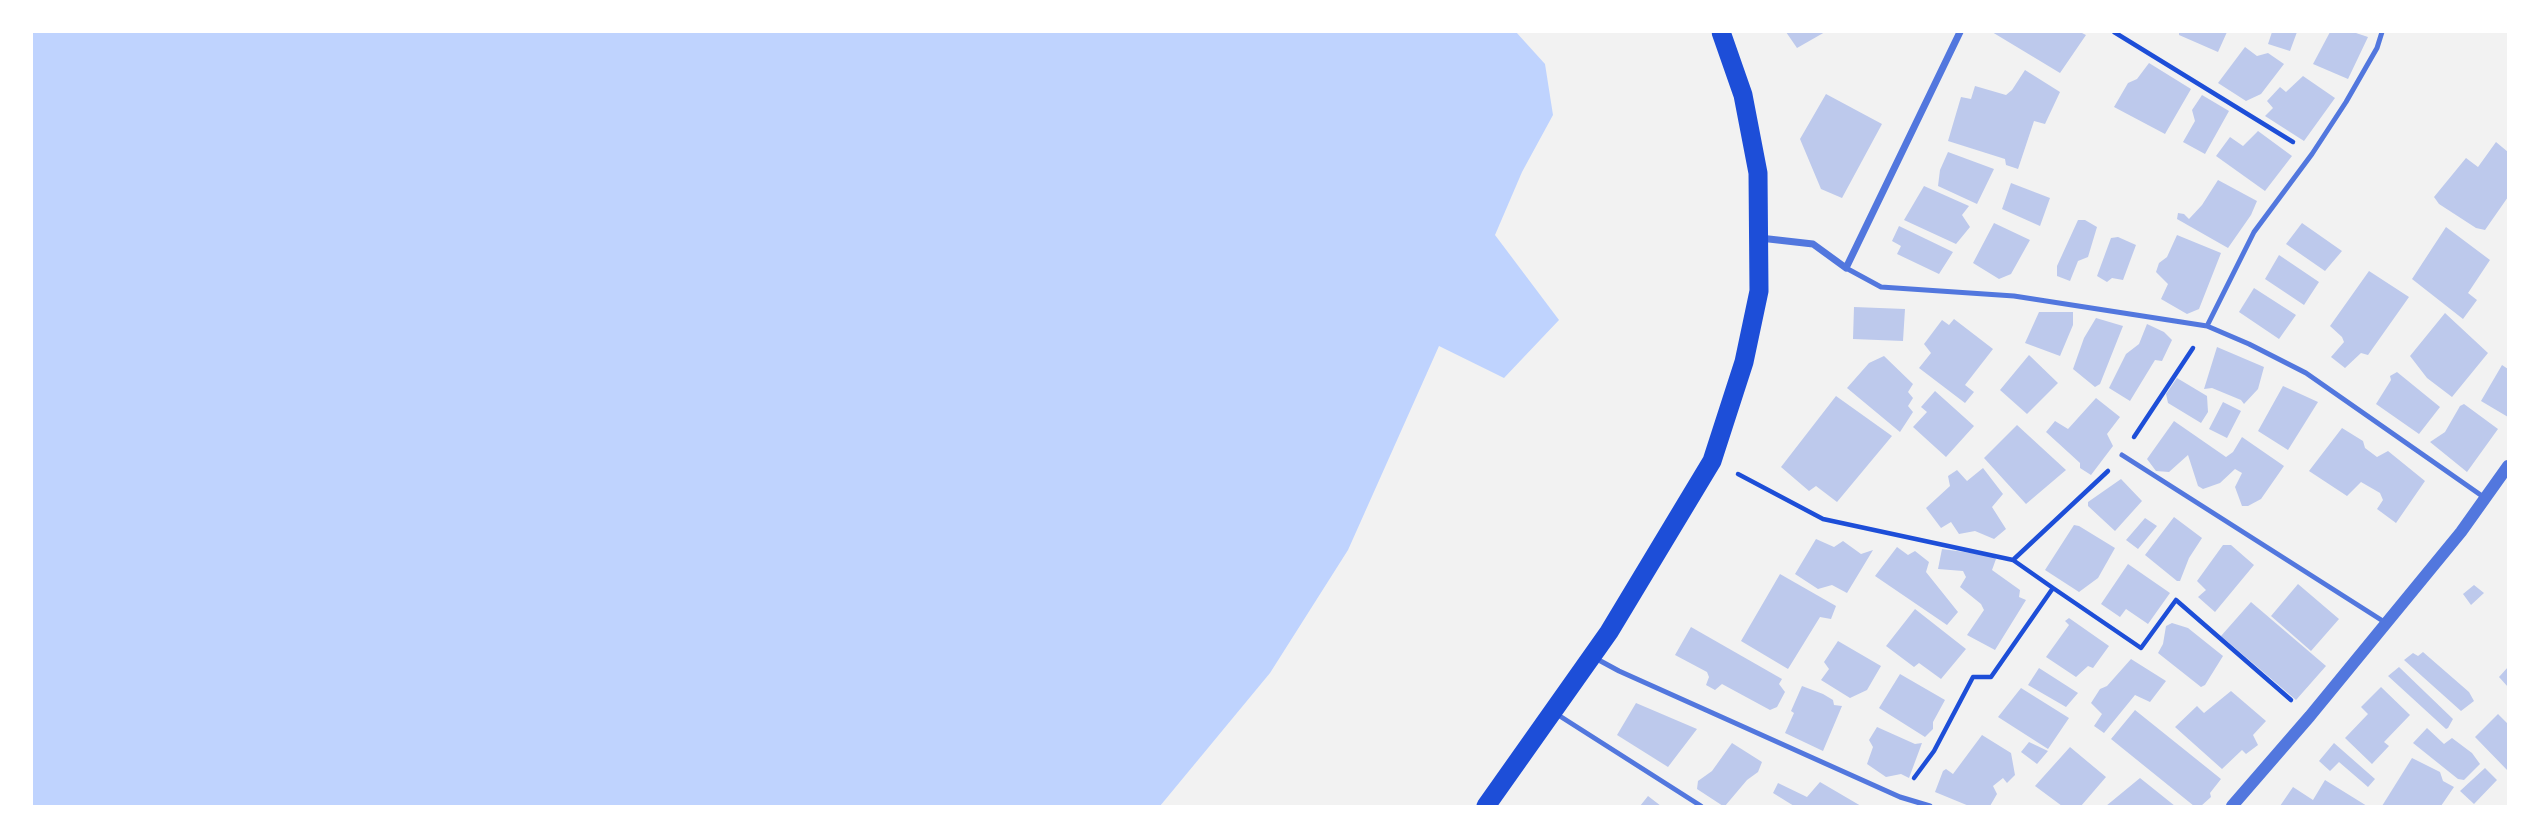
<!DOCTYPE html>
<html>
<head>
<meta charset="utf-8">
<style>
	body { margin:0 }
	#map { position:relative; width:2540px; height:838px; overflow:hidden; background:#f2f2f2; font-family:"Open Sans",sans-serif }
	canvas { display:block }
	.frame { position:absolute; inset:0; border:33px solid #fff; pointer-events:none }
</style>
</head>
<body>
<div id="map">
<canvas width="2540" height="838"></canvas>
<div class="frame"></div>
</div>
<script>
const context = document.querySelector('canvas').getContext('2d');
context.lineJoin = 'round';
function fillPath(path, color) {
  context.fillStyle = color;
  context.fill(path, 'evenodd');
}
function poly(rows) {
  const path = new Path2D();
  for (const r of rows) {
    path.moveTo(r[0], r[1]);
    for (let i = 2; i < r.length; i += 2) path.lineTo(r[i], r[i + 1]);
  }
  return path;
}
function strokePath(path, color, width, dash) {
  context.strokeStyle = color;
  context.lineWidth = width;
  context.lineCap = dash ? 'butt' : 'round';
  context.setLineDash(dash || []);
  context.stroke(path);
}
fillPath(poly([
	[32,32,1516,32,1545,64,1553,115,1522,172,1495,235,1559,320,1504,378,1439,346,1348,550,1270,673,1160,806,32,806]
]), '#bfd3fe');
fillPath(poly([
	[1786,32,1825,32,1797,48],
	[1992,32,2080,32,2086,35,2060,73],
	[2179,32,2227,32,2218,52,2179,35],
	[2272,32,2297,32,2290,51,2268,44],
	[2330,32,2353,32,2368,37,2348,79,2313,64],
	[2245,47,2257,56,2268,53,2284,64,2261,94,2246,101,2218,83],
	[2149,63,2191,89,2165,134,2114,107,2128,83,2137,79],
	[2025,70,2060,92,2045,124,2034,121,2018,169,2006,165,2005,159,1948,141,1961,97,1971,99,1975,86,2006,95,2012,90],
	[2303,76,2335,98,2304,141,2265,116,2273,108,2267,101,2280,87,2286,92],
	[1826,94,1882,124,1842,198,1821,189,1800,139],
	[2202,95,2229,111,2205,154,2183,142,2195,121,2192,110],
	[2258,131,2292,156,2265,191,2216,156,2230,137,2243,146],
	[2496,142,2508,152,2508,197,2485,230,2476,228,2439,204,2434,197,2466,158,2478,167],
	[1948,152,1994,169,1977,204,1938,186,1940,170],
	[2218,180,2257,201,2251,215,2228,248,2177,219,2178,213,2184,214,2189,219,2202,205],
	[2011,183,2050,198,2040,226,2002,209],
	[1924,186,1969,206,1962,215,1970,227,1956,244,1904,220],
	[2078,220,2085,220,2097,227,2088,257,2078,261,2070,281,2057,276,2057,266],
	[1994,223,2030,240,2011,274,1999,279,1973,263],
	[2302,223,2342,251,2325,271,2286,244],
	[1899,226,1953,252,1939,274,1897,254,1901,246,1892,241],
	[2446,227,2490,260,2468,293,2477,300,2463,319,2412,279],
	[2177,235,2221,253,2199,309,2187,314,2161,299,2168,284,2156,272,2159,263,2167,257],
	[2118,237,2136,245,2123,280,2112,278,2107,282,2097,276,2111,238],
	[2279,255,2319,282,2304,305,2265,279],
	[2369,271,2409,297,2368,355,2361,353,2345,368,2331,357,2344,342,2342,337,2330,326],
	[2254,288,2296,315,2279,339,2239,312],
	[1854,307,1905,309,1903,341,1853,339],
	[2039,312,2073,312,2073,325,2060,356,2025,343],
	[2445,313,2488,353,2452,397,2427,378,2410,356],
	[2096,318,2123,326,2100,384,2095,387,2073,369,2084,338],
	[1954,319,1993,349,1965,385,1974,392,1965,403,1919,368,1931,353,1924,344,1942,320,1949,325],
	[2147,324,2164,332,2172,340,2162,361,2155,360,2130,401,2109,388,2126,354,2139,344],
	[2217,347,2264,367,2258,389,2244,404,2241,400,2212,388,2204,389],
	[2029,355,2058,383,2027,414,2000,390],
	[1884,356,1913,384,1908,392,1913,398,1908,406,1913,412,1900,432,1847,388,1869,363],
	[2502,365,2508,369,2508,417,2481,401],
	[2397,372,2440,407,2419,434,2376,404,2391,380,2390,376],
	[2177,378,2207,396,2208,412,2201,423,2168,403,2166,394],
	[2283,386,2318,402,2288,450,2258,431],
	[1935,391,1974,426,1946,457,1913,427,1927,412,1921,407],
	[1836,396,1892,436,1837,502,1816,486,1809,491,1781,467],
	[2096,398,2120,417,2107,434,2113,446,2091,475,2080,468,2080,463,2046,432,2055,421,2068,429],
	[2223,402,2241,411,2227,438,2209,429],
	[2464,404,2498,429,2467,472,2430,442,2445,432,2460,406],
	[2174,421,2226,457,2233,452,2242,437,2284,466,2261,499,2248,506,2242,506,2235,487,2242,473,2235,469,2220,483,2203,489,2198,486,2188,455,2169,472,2156,471,2147,459],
	[2017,425,2066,470,2026,504,1984,458],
	[2342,428,2363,441,2365,448,2377,457,2388,451,2425,481,2396,523,2377,509,2383,500,2380,493,2361,482,2347,496,2309,471],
	[1983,468,2003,494,1992,507,2006,529,1994,539,1975,531,1959,534,1951,522,1941,528,1926,508,1950,486,1948,476,1957,470,1967,481],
	[2121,479,2142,501,2115,531,2088,506,2088,502],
	[2174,517,2202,538,2189,558,2180,581,2177,581,2145,555],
	[2145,518,2157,526,2138,549,2126,540],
	[2074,525,2079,526,2115,548,2098,578,2079,592,2045,570],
	[1816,539,1834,547,1843,541,1861,554,1873,550,1847,593,1832,585,1818,589,1795,574],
	[2223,545,2231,545,2254,565,2215,612,2198,597,2206,590,2197,581],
	[1897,547,1908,555,1915,551,1929,562,1926,572,1958,612,1947,625,1875,576],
	[1942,549,1994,556,1996,559,1992,570,2020,590,2019,597,2026,600,1995,650,1967,635,1984,610,1981,604,1960,587,1966,577,1963,571,1938,569],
	[2128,564,2170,593,2148,624,2126,609,2120,617,2101,604],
	[1780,574,1836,606,1831,619,1820,617,1788,669,1741,641],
	[2298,584,2339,619,2311,651,2271,616],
	[2474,585,2484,593,2471,605,2463,594],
	[2251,602,2326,666,2296,700,2221,636],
	[1915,609,1966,649,1941,679,1919,663,1914,667,1886,646],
	[2069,618,2109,646,2093,668,2088,666,2076,677,2046,657,2069,625,2065,621],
	[2172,623,2188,628,2223,656,2205,685,2201,687,2158,653,2163,644,2166,626],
	[1691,627,1782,679,1779,684,1785,692,1777,707,1770,710,1722,684,1715,690,1706,685,1709,677,1707,672,1675,655],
	[1838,641,1881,666,1867,690,1850,698,1821,680,1829,669,1824,662],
	[2423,652,2469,692,2474,701,2461,711,2404,660,2413,653,2418,656],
	[2131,659,2166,681,2150,702,2135,695,2104,733,2094,726,2102,714,2091,703,2100,689,2107,686],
	[2399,667,2453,719,2448,728,2446,729,2388,676],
	[2508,667,2508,687,2499,677],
	[2039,668,2078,693,2066,707,2028,685],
	[1900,674,1945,700,1933,722,1933,729,1925,737,1879,708],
	[1802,686,1823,694,1833,700,1834,705,1842,706,1823,751,1785,733,1794,713,1791,711],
	[2381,687,2410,715,2384,742,2389,746,2372,764,2345,738,2368,714,2361,707],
	[2021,688,2069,718,2048,749,1998,717],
	[2231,691,2266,721,2253,735,2258,745,2246,754,2242,750,2222,769,2175,727,2197,706,2204,713],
	[1636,703,1697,729,1668,767,1617,735],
	[2135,710,2221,779,2210,793,2211,797,2201,806,2194,806,2111,739],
	[2498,714,2508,724,2508,771,2475,737],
	[1877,727,1915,744,1922,743,1909,778,1901,774,1886,777,1867,764,1873,747,1869,740],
	[2427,728,2444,744,2452,738,2472,753,2480,764,2464,780,2458,779,2413,743],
	[1982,735,2011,753,2015,775,2007,783,2003,778,1993,786,1997,794,1990,806,1969,806,1935,792,1943,771,1946,769,1953,774],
	[2029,742,2048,751,2037,764,2021,752],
	[1732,743,1762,762,1758,772,1747,780,1725,806,1723,806,1697,789,1698,781,1712,771],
	[2334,743,2375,779,2368,787,2339,762,2330,771,2319,761],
	[2070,747,2106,777,2081,806,2062,806,2035,786],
	[2412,758,2440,772,2443,781,2454,787,2441,806,2382,806],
	[2485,768,2497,780,2474,804,2460,791],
	[2140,778,2175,806,2106,806],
	[2325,780,2367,806,2280,806,2293,787,2313,800],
	[1820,782,1861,806,1794,806,1773,793,1778,783,1807,797],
	[1648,796,1661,806,1640,806]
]), '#bdc9ec');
strokePath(poly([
	[2114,32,2293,142],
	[2134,437,2193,348],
	[1738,474,1823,519,2013,560],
	[2053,588,2141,648,2176,600,2291,700],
	[1914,778,1934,751,1973,677,1991,677,2053,588,2013,560,2108,471]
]), '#1d4ed8', 4.5);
strokePath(poly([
	[1846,268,1881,287,2014,296,2207,326,2249,344,2306,373,2485,498],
	[2207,326,2254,232,2312,154,2346,102,2377,48,2382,32],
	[2122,455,2386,623],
	[1595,658,1619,671,1900,797,1930,806],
	[1555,713,1701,806]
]), '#5277de', 5);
strokePath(poly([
	[1760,238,1813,244,1846,268,1960,32]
]), '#5277de', 7);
strokePath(poly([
	[2232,806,2310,716,2461,532,2508,466]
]), '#5277de', 12);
strokePath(poly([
	[1486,806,1609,632,1712,461,1744,362,1759,291,1758,173,1743,95,1721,32]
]), '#1d4ed8', 19);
</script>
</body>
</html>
